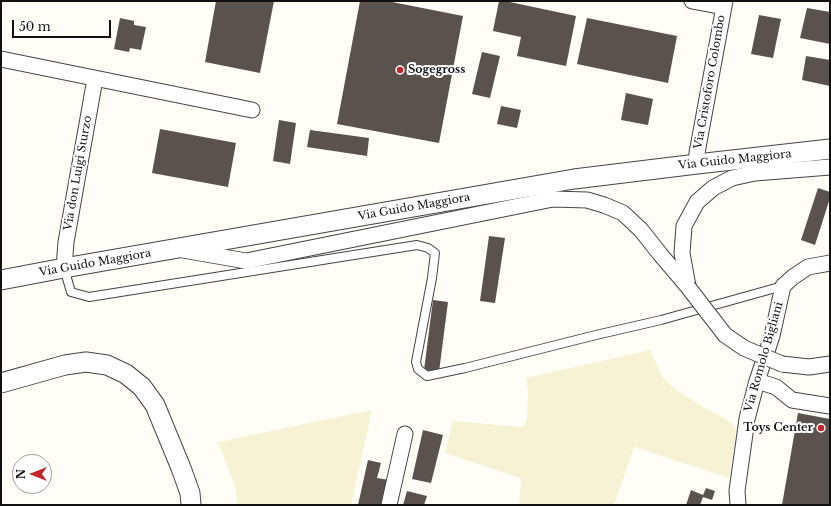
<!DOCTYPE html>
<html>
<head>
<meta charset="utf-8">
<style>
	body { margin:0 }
	#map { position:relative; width:831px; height:506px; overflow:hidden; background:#fffdf5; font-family:"Libre Baskerville",serif }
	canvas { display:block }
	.frame { position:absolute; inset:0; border:2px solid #111; pointer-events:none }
	.north { position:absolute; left:12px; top:454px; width:40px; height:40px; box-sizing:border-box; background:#fff; border:1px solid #a0a0a0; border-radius:50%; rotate:270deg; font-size:11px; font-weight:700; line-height:16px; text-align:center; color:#111 }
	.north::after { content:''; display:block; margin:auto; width:14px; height:18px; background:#c4262e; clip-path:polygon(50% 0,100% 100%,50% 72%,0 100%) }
	.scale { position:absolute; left:12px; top:20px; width:99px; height:18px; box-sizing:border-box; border:2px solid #111; border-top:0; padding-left:5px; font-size:12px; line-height:14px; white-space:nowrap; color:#111; -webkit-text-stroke:3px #fff; paint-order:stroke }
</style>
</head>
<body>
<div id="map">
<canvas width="831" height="506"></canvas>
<div class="frame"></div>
<div class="north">N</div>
<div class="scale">50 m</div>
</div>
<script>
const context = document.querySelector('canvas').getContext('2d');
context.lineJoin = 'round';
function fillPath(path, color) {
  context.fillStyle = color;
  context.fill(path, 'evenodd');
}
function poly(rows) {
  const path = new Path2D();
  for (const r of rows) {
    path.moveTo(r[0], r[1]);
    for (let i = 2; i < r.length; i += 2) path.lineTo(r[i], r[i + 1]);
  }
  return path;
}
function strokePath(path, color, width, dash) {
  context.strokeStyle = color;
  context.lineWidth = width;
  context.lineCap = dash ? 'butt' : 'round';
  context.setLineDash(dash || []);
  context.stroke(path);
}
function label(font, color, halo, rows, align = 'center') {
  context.font = font + ' "Libre Baskerville",serif';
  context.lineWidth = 4;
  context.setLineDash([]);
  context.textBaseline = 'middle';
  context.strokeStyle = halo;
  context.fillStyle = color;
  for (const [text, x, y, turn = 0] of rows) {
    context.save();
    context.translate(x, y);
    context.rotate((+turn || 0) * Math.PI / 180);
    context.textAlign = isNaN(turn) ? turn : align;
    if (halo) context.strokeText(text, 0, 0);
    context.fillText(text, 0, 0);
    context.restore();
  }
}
fillPath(poly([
	[650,350,661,375,676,390,698,404,722,417,733,424,736,430,729,478,634,447,614,505,519,505,521,484,520,478,445,453,453,421,523,427,525,425,527,417,528,392,526,378],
	[372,410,351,505,237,505,236,489,218,442]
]), '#f6f3d4');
fillPath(poly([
	[216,1,274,1,260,73,205,62],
	[360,1,387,1,463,16,439,143,337,124],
	[499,1,505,1,576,16,566,66,517,56,521,37,493,31],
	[807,8,830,12,830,44,800,38],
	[759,15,781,19,773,58,751,54],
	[120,18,134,21,134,25,146,27,141,50,130,48,129,52,114,49],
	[587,18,677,36,668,83,577,64],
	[482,52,500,56,490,98,472,94],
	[806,56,830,60,830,86,802,80],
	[626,93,653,99,648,125,621,120],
	[501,106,521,110,517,128,497,124],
	[279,120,296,123,290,164,273,161],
	[160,129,236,143,228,187,152,173],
	[310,130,369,138,367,156,307,147],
	[818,188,830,192,830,198,815,245,801,240],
	[489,236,505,238,495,303,480,301],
	[433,300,448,302,439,372,424,370],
	[798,413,830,419,830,505,782,505],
	[423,430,443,435,431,483,412,479],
	[368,460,381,463,377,478,389,480,383,505,358,505],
	[706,488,715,491,712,500,703,497,700,505,686,505,691,490,703,495],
	[407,491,427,496,424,505,403,505]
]), '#5a524d');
const service = poly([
	[64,268,71,292,89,297,417,245,428,248,435,253,432,278,416,362,418,369,427,376,465,368,596,335,661,320,783,286]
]);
const minor = poly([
	[692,1,724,7],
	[1,59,252,110],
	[697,164,697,153,725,1],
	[183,250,246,261,553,199,587,200,604,205,623,213,641,230,660,254,688,287],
	[64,268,66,242,95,79],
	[688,286,682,253,684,226,697,202,713,188,732,178,755,173,830,167],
	[782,364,809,367,830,364],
	[757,381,776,387,792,400,830,406],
	[389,505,405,434],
	[738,505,737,491,747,419,757,381,772,336,783,286,793,277,808,267,830,263]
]);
const tertiary = poly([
	[1,280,64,268,574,179,697,164,830,149],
	[1,383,65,365,86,362,107,365,126,374,142,387,155,405,181,468,190,493,191,505]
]);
strokePath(service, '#444', 10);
strokePath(minor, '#444', 17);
strokePath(tertiary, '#444', 21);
strokePath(service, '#fff', 8);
strokePath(minor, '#fff', 15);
strokePath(tertiary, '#fff', 19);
const minorBridge = poly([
	[688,287,725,335,744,348,782,364]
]);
strokePath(minorBridge, '#444', 17, []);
strokePath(minorBridge, '#fff', 15);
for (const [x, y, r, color] of [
	[400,70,4,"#c4262e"],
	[821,428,4,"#c4262e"]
]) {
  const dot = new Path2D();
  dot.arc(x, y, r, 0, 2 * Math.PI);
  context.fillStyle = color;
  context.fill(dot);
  strokePath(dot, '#fff', 1.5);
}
label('bold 11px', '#111', '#fff', [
	["Sogegross",408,70],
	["Toys Center",813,428,"right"]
], 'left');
label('11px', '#111', '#fff', [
	["Via Cristoforo Colombo",710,82,-80],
	["Via Guido Maggiora",735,160,-6],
	["Via don Luigi Sturzo",78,173,-80],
	["Via Guido Maggiora",414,207,-10],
	["Via Guido Maggiora",95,263,-10],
	["Via Romolo Bigliani",764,357,-74]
]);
</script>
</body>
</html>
